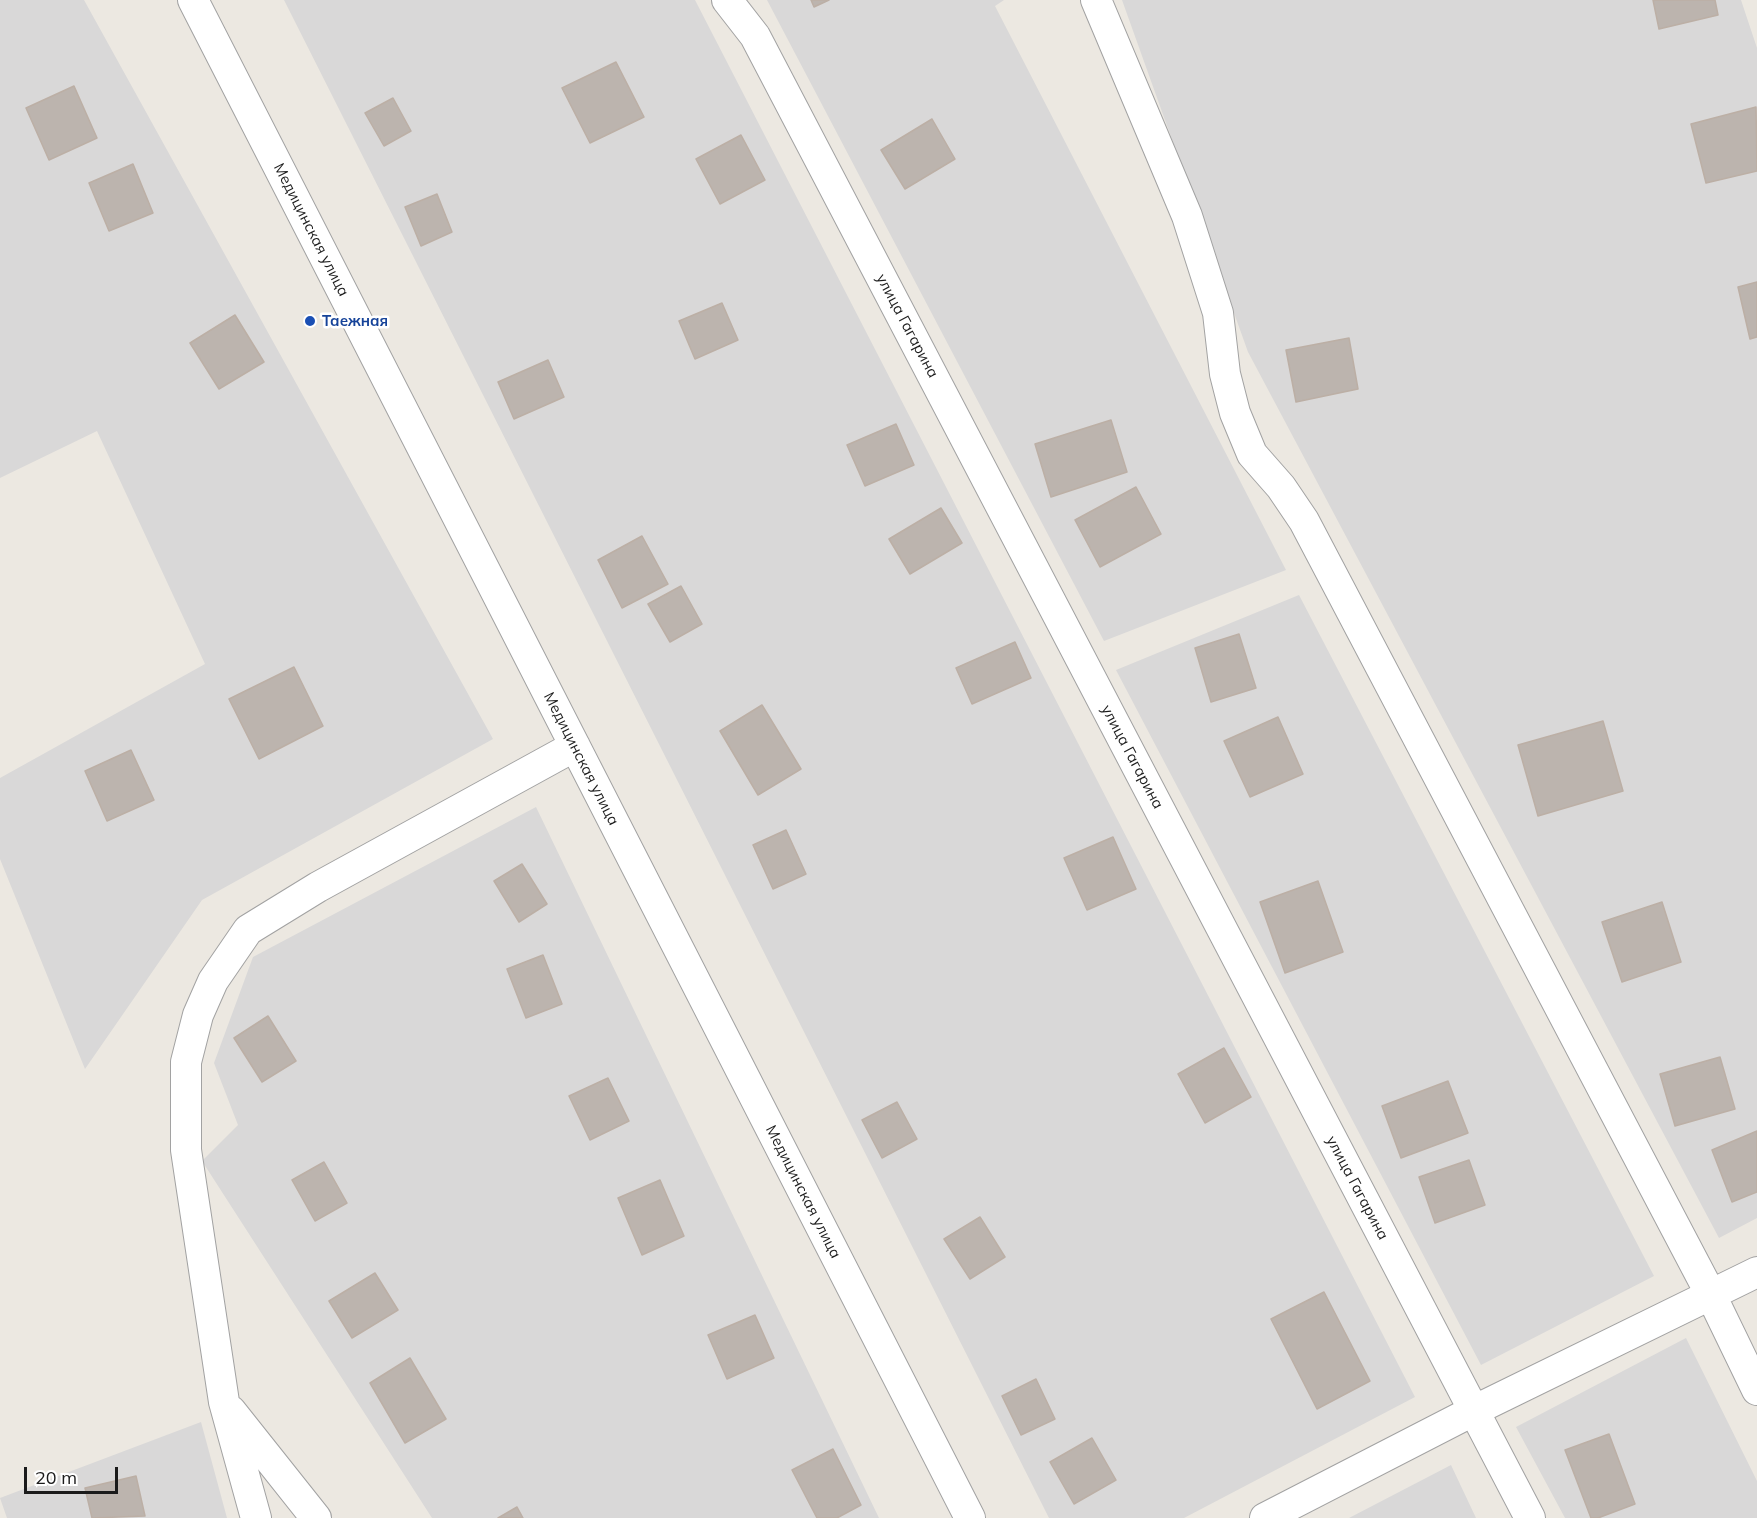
<!DOCTYPE html>
<html>
<head>
<meta charset="utf-8">
<style>
	body { margin:0 }
	#map { position:relative; width:1757px; height:1518px; overflow:hidden; background:#ece8e1; font-family:Mulish,sans-serif }
	canvas { display:block }
	.scale { position:absolute; left:24px; top:1467px; width:94px; height:27px; box-sizing:border-box; border:3px solid #1b1b1b; border-top:0; padding-left:8px; font-size:18px; line-height:21px; white-space:nowrap; color:#1b1b1b; -webkit-text-stroke:4px #fff; paint-order:stroke }
</style>
</head>
<body>
<div id="map">
<canvas width="1757" height="1518"></canvas>
<div class="scale">20 m</div>
</div>
<script>
const context = document.querySelector('canvas').getContext('2d');
context.lineJoin = 'round';
function fillPath(path, color) {
  context.fillStyle = color;
  context.fill(path, 'evenodd');
}
function poly(rows) {
  const path = new Path2D();
  for (const r of rows) {
    path.moveTo(r[0], r[1]);
    for (let i = 2; i < r.length; i += 2) path.lineTo(r[i], r[i + 1]);
  }
  return path;
}
function strokePath(path, color, width, dash) {
  context.strokeStyle = color;
  context.lineWidth = width;
  context.lineCap = dash ? 'butt' : 'round';
  context.setLineDash(dash || []);
  context.stroke(path);
}
function label(font, color, halo, rows, align = 'center') {
  context.font = font + ' Mulish,sans-serif';
  context.lineWidth = 5;
  context.setLineDash([]);
  context.textBaseline = 'middle';
  context.strokeStyle = halo;
  context.fillStyle = color;
  for (const [text, x, y, turn = 0] of rows) {
    context.save();
    context.translate(x, y);
    context.rotate((+turn || 0) * Math.PI / 180);
    context.textAlign = isNaN(turn) ? turn : align;
    if (halo) context.strokeText(text, 0, 0);
    context.fillText(text, 0, 0);
    context.restore();
  }
}
fillPath(poly([
	[0,0,84,0,493,739,202,900,85,1069,0,859,0,778,205,664,97,431,0,478],
	[284,0,695,0,1415,1397,1184,1518,1049,1518],
	[767,0,1004,0,995,6,1286,570,1104,641],
	[1122,0,1741,0,1757,48,1757,1218,1719,1238,1248,352],
	[1299,595,1654,1276,1481,1365,1116,670],
	[536,807,879,1518,432,1518,202,1161,238,1125,214,1063,253,957],
	[1686,1338,1757,1481,1757,1518,1565,1518,1516,1427],
	[201,1422,227,1518,7,1518,0,1498],
	[1451,1465,1476,1518,1349,1518]
]), '#d9d8d8');
const building = poly([
	[811,0,829,0,814,7,811,0],
	[1653,0,1715,0,1718,15,1659,29,1653,0],
	[616,62,644,117,590,143,562,88,616,62],
	[74,86,97,138,49,160,26,108,74,86],
	[393,98,411,131,384,146,365,113,393,98],
	[1756,107,1757,171,1706,183,1691,124,1756,107],
	[932,119,955,159,905,189,881,150,932,119],
	[741,135,765,180,720,204,696,159,741,135],
	[133,164,153,213,109,231,89,183,133,164],
	[437,194,452,232,421,246,405,207,437,194],
	[1757,282,1757,337,1750,339,1738,287,1757,282],
	[722,303,738,340,695,359,679,321,722,303],
	[235,315,264,362,219,389,190,343,235,315],
	[1349,338,1358,389,1296,402,1286,350,1349,338],
	[548,360,564,397,514,419,498,382,548,360],
	[1111,420,1127,472,1051,497,1035,444,1111,420],
	[896,424,914,465,865,486,847,445,896,424],
	[1136,487,1161,534,1100,567,1075,520,1136,487],
	[941,508,962,543,910,574,889,539,941,508],
	[642,536,668,584,622,608,598,560,642,536],
	[681,586,702,624,670,642,648,604,681,586],
	[1239,634,1256,688,1211,702,1195,648,1239,634],
	[1015,642,1031,678,972,704,956,668,1015,642],
	[294,667,323,726,259,759,229,699,294,667],
	[762,705,801,769,758,795,720,731,762,705],
	[1278,717,1303,774,1250,797,1224,741,1278,717],
	[1603,721,1623,791,1538,816,1518,745,1603,721],
	[131,750,154,800,107,821,85,771,131,750],
	[786,830,806,874,773,889,753,845,786,830],
	[1113,837,1136,889,1087,910,1064,858,1113,837],
	[522,864,547,904,519,922,494,881,522,864],
	[1318,881,1343,952,1285,973,1260,902,1318,881],
	[1662,902,1681,962,1622,982,1602,922,1662,902],
	[543,955,562,1004,526,1018,507,969,543,955],
	[268,1016,296,1061,262,1082,234,1038,268,1016],
	[1224,1048,1251,1097,1205,1123,1178,1074,1224,1048],
	[1720,1057,1735,1109,1675,1126,1660,1074,1720,1057],
	[608,1078,629,1121,590,1140,569,1096,608,1078],
	[1448,1081,1468,1133,1401,1158,1382,1106,1448,1081],
	[897,1102,917,1139,882,1158,862,1120,897,1102],
	[1757,1131,1757,1192,1732,1202,1712,1150,1757,1131],
	[1469,1160,1485,1205,1435,1223,1419,1177,1469,1160],
	[324,1162,347,1203,315,1221,292,1180,324,1162],
	[660,1180,684,1236,642,1255,618,1198,660,1180],
	[980,1217,1005,1257,970,1279,944,1239,980,1217],
	[375,1273,398,1310,352,1338,329,1301,375,1273],
	[1324,1292,1370,1381,1317,1409,1271,1319,1324,1292],
	[755,1315,774,1358,727,1379,708,1335,755,1315],
	[410,1358,446,1419,405,1443,370,1383,410,1358],
	[1036,1379,1055,1419,1021,1435,1002,1396,1036,1379],
	[1609,1434,1635,1504,1598,1518,1591,1518,1565,1450,1609,1434],
	[1092,1438,1116,1480,1074,1504,1050,1462,1092,1438],
	[833,1449,861,1505,837,1518,817,1518,792,1470,833,1449],
	[136,1476,145,1516,92,1518,85,1488,136,1476],
	[517,1507,523,1518,498,1518,517,1507]
]);
fillPath(building, '#bcb4ae');
strokePath(building, '#bcafa5', 1.5);
const street = poly([
	[193,0,970,1518],
	[727,0,755,36,1530,1518],
	[1096,0,1187,216,1218,313,1225,374,1235,413,1252,454,1281,487,1304,521,1711,1295,1757,1390],
	[231,1411,316,1518],
	[256,1518,224,1402,186,1150,186,1062,198,1015,213,981,248,930,318,887,575,746],
	[1265,1518,1473,1411,1757,1272]
]);
strokePath(street, '#a2a2a2', 32);
strokePath(street, '#fff', 30);
for (const [x, y, r, color] of [
	[310,321,6,"#1a4fb4"]
]) {
  const dot = new Path2D();
  dot.arc(x, y, r, 0, 2 * Math.PI);
  context.fillStyle = color;
  context.fill(dot);
  strokePath(dot, '#fff', 2);
}
label('15px', '#1b1b1b', '#fff', [
	["Медицинская улица",311,230,63],
	["улица Гагарина",907,326,62],
	["улица Гагарина",1132,757,62],
	["Медицинская улица",581,759,63],
	["улица Гагарина",1357,1188,62],
	["Медицинская улица",803,1192,63]
]);
label('bold 15px', '#164399', '#fff', [
	["Таежная",322,321]
], 'left');
</script>
</body>
</html>
